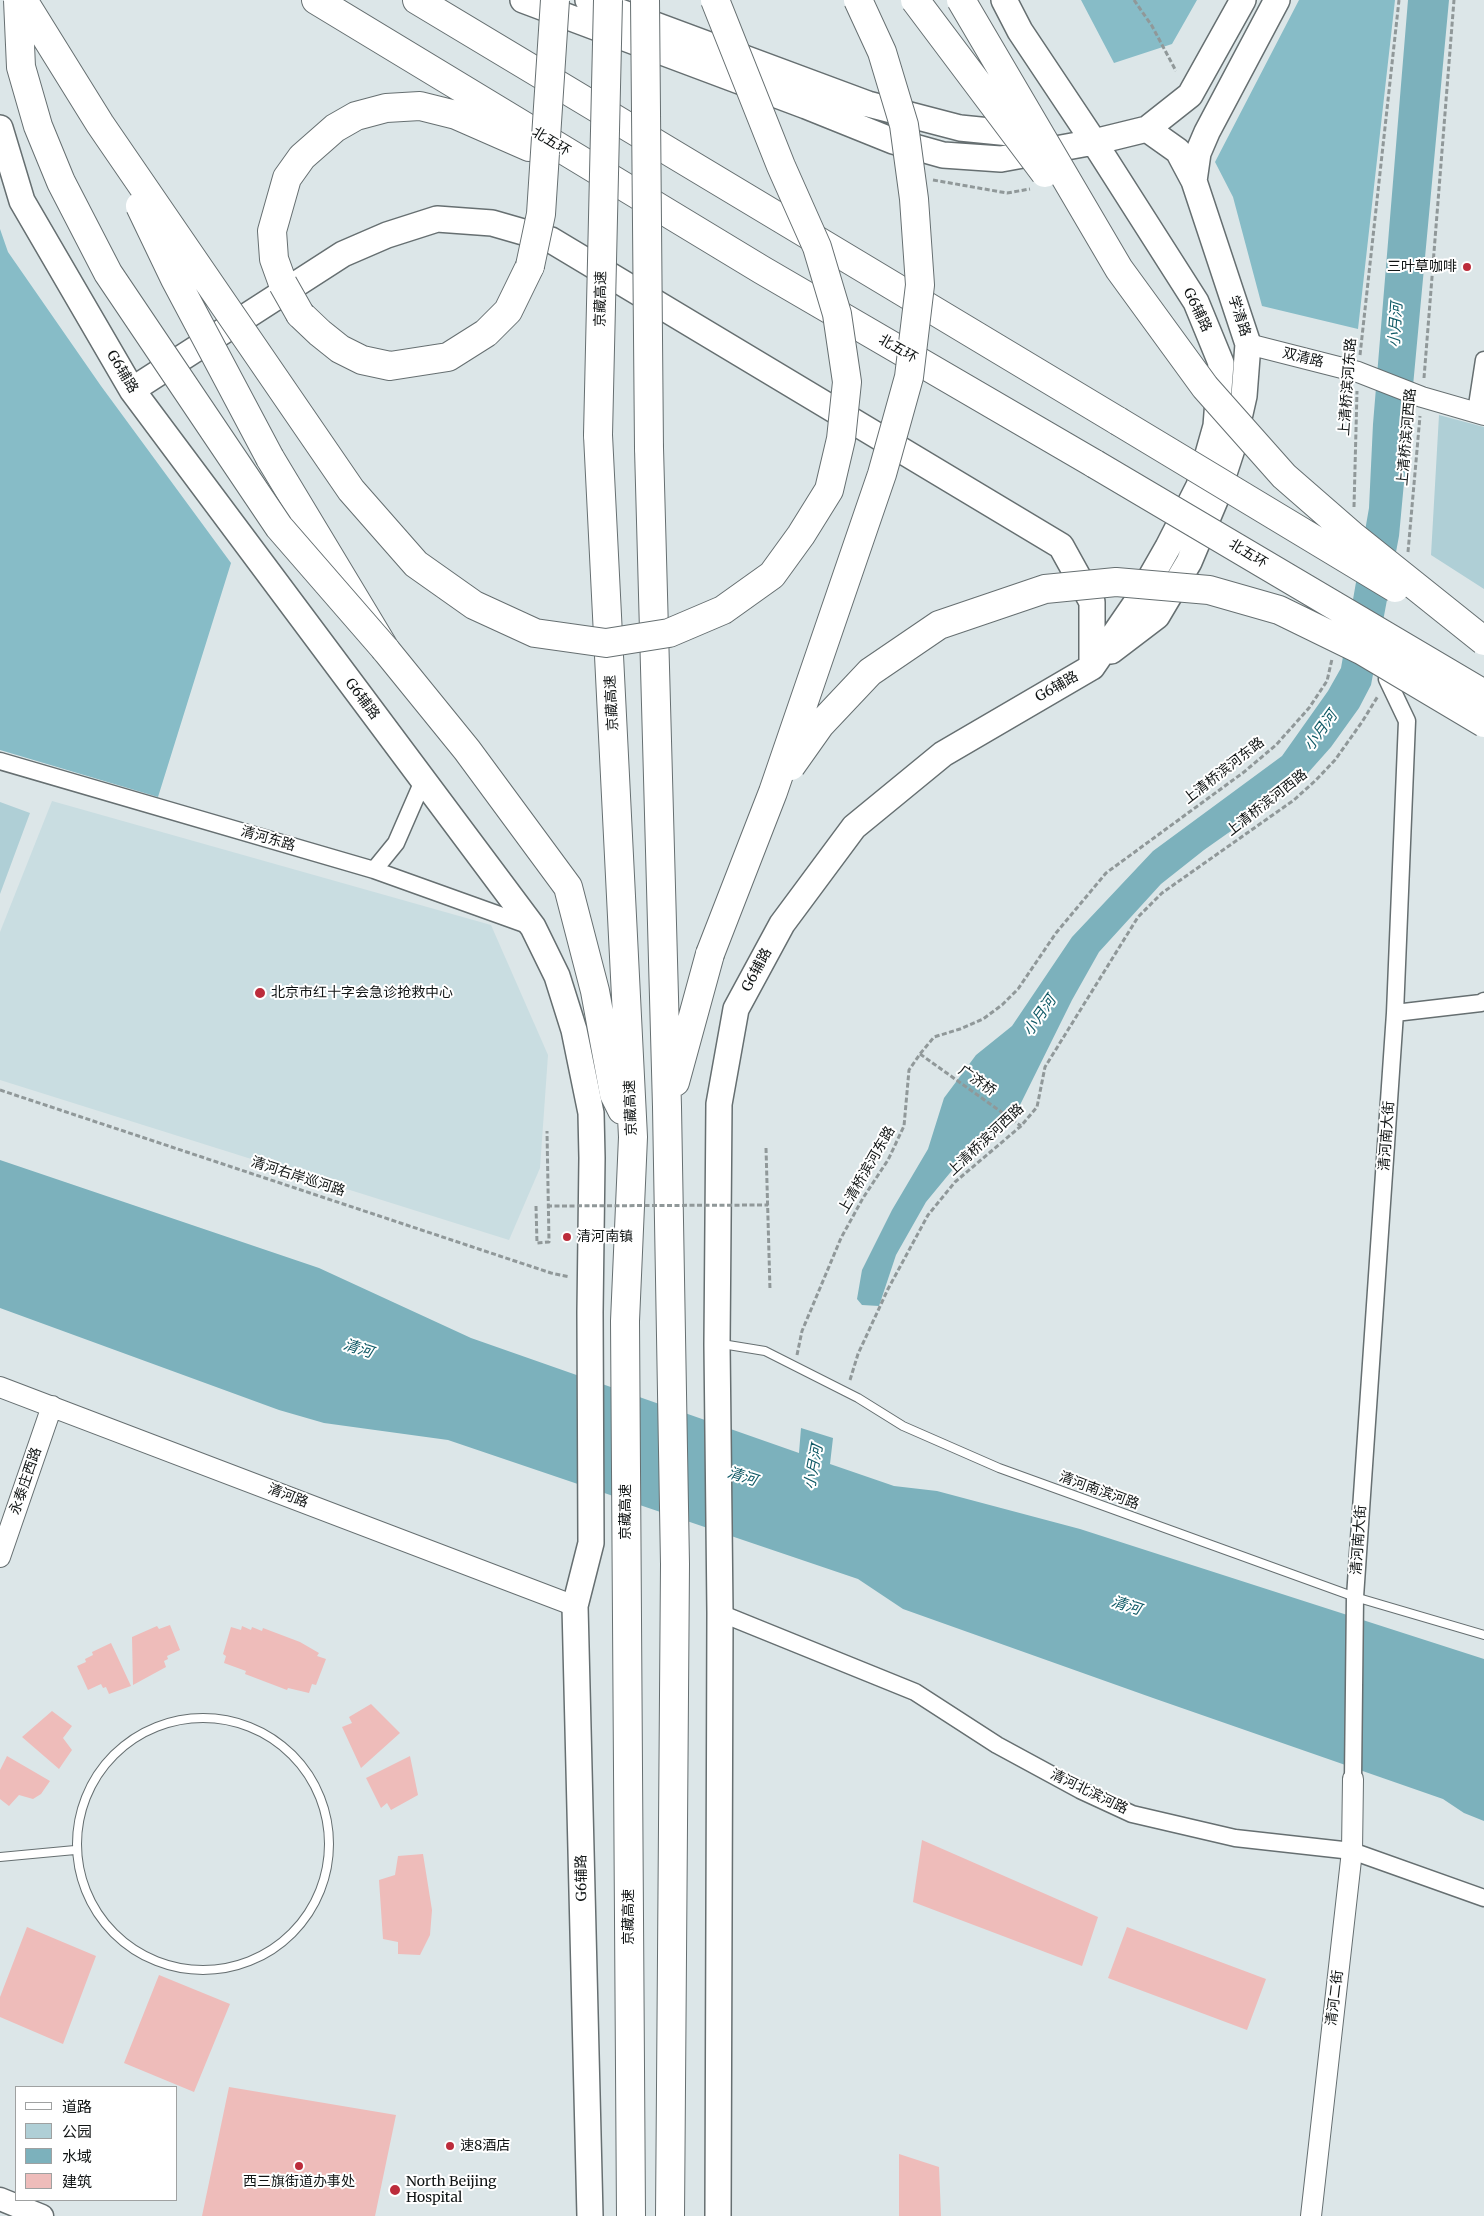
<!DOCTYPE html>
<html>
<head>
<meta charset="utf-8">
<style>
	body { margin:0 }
	#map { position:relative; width:1484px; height:2216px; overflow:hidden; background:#dce6e8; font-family:Merriweather,"Noto Sans SC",serif }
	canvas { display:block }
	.legend { position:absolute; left:15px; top:2086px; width:162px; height:115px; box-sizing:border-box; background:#fff; border:1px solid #9fa1a1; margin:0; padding:6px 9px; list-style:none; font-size:15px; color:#101414 }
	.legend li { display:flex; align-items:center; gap:10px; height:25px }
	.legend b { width:25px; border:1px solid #9fa1a1 }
</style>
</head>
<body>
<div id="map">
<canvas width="1484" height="2216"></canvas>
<ul class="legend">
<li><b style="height:6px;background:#fff"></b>道路</li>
<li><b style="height:14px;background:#afcfd6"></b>公园</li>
<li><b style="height:14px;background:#7cb1bc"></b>水域</li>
<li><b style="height:14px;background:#eebcba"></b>建筑</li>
</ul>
</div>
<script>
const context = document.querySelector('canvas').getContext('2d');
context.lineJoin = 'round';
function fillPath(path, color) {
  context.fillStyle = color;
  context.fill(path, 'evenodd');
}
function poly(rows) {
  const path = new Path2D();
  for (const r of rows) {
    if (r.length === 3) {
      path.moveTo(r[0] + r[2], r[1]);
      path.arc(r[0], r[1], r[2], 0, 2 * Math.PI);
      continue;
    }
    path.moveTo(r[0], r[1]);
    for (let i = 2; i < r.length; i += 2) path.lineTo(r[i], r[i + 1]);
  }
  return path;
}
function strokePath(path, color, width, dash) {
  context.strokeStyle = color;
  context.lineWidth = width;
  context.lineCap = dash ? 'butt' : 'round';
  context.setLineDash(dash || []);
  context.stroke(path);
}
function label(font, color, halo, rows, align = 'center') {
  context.font = font + ' Merriweather,"Noto Sans SC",serif';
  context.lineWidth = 4;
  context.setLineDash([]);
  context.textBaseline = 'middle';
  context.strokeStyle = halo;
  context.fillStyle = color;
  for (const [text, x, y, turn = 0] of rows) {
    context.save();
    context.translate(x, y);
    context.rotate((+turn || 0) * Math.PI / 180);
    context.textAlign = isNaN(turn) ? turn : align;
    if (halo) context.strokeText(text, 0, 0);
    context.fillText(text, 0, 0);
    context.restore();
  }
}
fillPath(poly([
	[52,801,491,925,548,1055,540,1168,509,1240,0,1080,0,932]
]), '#c9dde1');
fillPath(poly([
	[1439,415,1484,427,1484,589,1431,555],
	[0,802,30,813,0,894]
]), '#afcfd6');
fillPath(poly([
	[1081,0,1197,0,1172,44,1114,63],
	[1299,0,1395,0,1358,329,1262,306,1233,197,1215,162],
	[0,229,8,252,101,386,231,563,158,797,0,750]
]), '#87bcc7');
fillPath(poly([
	[1408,0,1449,0,1399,536,1371,685,1359,708,1331,747,1299,783,1204,850,1161,884,1099,952,1072,1000,1020,1105,1003,1129,954,1168,926,1202,896,1255,879,1306,862,1305,857,1299,862,1270,892,1210,928,1149,944,1098,976,1055,1012,1026,1072,937,1153,851,1282,756,1328,691,1341,668,1369,508,1373,424],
	[0,1160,319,1268,471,1338,799,1453,801,1428,833,1438,830,1464,894,1486,937,1491,1080,1529,1484,1659,1484,1821,1464,1813,1443,1799,1153,1698,903,1609,858,1579,448,1440,324,1423,279,1410,0,1308]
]), '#7cb1bc');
fillPath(poly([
	[170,1625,180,1650,167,1656,168,1659,164,1661,166,1667,133,1685,132,1637,157,1626,159,1629],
	[242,1626,251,1630,252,1627,262,1631,263,1628,300,1642,319,1653,317,1656,326,1659,316,1685,312,1684,309,1693,288,1688,287,1690,245,1674,246,1671,224,1663,226,1656,223,1654,231,1627,241,1630],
	[111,1643,131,1686,109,1694,106,1687,103,1688,101,1684,88,1690,77,1666,86,1662,85,1659,93,1655,92,1652],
	[371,1704,400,1733,361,1768,342,1727,352,1723,349,1717],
	[52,1711,72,1726,63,1738,72,1750,59,1769,22,1737],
	[7,1756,50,1781,41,1794,33,1799,19,1795,9,1806,0,1799,0,1770],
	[410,1756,418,1795,391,1810,387,1803,381,1808,366,1778],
	[922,1840,1098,1917,1082,1966,913,1902],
	[423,1854,432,1910,430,1935,420,1955,398,1954,398,1942,383,1939,379,1880,395,1875,398,1856],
	[27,1927,96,1956,63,2044,0,2017,0,1997],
	[1127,1927,1266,1979,1247,2030,1108,1978],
	[159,1975,230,2004,194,2092,124,2063],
	[229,2087,396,2115,375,2216,202,2216],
	[899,2154,939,2167,941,2216,899,2216]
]), '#eebcba');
const service = poly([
	[722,1344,765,1351,858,1398,903,1426,999,1468,1355,1597,1484,1635],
	[203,1844,126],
	[0,1857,75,1850]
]);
const minor = poly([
	[1476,412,1484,360],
	[0,761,374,870,533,927],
	[374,870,396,843,423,781],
	[1395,1013,1481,1003,1484,1001],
	[720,1613,915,1692,997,1745,1080,1790,1132,1814,1235,1838,1352,1851,1484,1898],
	[1353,1779,1355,1597,1395,1013,1407,721,1387,679]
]);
const tertiary = poly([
	[1248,344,1358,372,1422,397,1484,415],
	[0,1387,575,1606],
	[0,1557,52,1406],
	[1311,2216,1352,1851,1353,1779]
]);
const secondary = poly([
	[0,2199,42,2216]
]);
const primary = poly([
	[523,0,806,106,893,141,943,155,1001,159,1094,142,1147,129,1190,95,1243,0],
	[588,0,868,104,960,128,1030,135],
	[0,128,22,201,132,390,533,927,557,976,574,1030,591,1113,592,1158,590,1312,591,1543,575,1606,590,2216],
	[1147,129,1178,151,1194,181],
	[132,390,343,254,387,235,437,219,492,223,551,240,1061,546,1092,602,1092,667],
	[1111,651,1157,616,1189,562,1216,498,1232,449,1244,396,1248,344,1194,181,1198,153,1207,132,1277,0],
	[718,2216,720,1613,717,1344,719,1104,736,1009,782,924,854,827,943,754,1092,667,1136,603,1168,547,1199,486,1216,426,1221,363,1196,302,1094,142,1020,31,1004,0]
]);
const motorway = poly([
	[316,0,762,270,1095,464],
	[417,0,1118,421],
	[283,284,274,259,272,231,287,178,302,157,335,128,356,116,386,108,420,106,456,115,529,147],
	[300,314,320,333,340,349,362,360,390,366,448,357,486,333,508,311,530,266],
	[598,435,633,1137,625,1321,631,2216],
	[649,448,667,1107,675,1564,670,2216],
	[270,458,385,649,467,750,568,887,595,991,614,1094,622,1110],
	[675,1082,710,954]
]);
strokePath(service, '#666f71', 10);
strokePath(minor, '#666f71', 19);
strokePath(tertiary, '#666f71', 22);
strokePath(secondary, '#666f71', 25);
strokePath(primary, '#666f71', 28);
strokePath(motorway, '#666f71', 30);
strokePath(poly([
	[1134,0,1152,26,1176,71],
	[933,180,1007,193,1030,189],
	[1360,355,1399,0],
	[1424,378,1454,0],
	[1354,507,1357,391],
	[1408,552,1420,416],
	[920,1054,1021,1126],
	[0,1090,551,1273,570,1277],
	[766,1148,770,1290],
	[536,1206,537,1243,549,1242,547,1131],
	[797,1355,802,1331,841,1238,863,1198,888,1160,904,1126,909,1070,920,1054,934,1037,960,1029,983,1019,1002,1005,1018,989,1056,933,1106,873,1244,772,1276,745,1309,708,1327,681,1332,659],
	[850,1380,858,1354,888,1289,928,1215,955,1182,1021,1126,1037,1107,1045,1067,1138,917,1162,893,1294,800,1316,780,1335,760,1362,722,1378,696]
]), '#909899', 3, [5, 2.5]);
strokePath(service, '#fff', 8);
strokePath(minor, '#fff', 16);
strokePath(tertiary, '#fff', 20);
strokePath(secondary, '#fff', 22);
strokePath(primary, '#fff', 25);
strokePath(motorway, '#fff', 28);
const motorwayBridge = poly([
	[18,0,21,67,38,126,61,182,108,273,279,527,385,649],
	[23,0,100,124,351,490,416,564,474,605,535,633,606,643,669,633,723,610,772,575,801,535,829,490,841,439,847,382,837,314,817,247,781,166,715,0],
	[645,0,649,448],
	[915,0,1045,173],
	[961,0,1119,269,1205,387,1284,476,1354,537,1484,641],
	[140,206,175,279,270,458],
	[530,266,541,214,555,0],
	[283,284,300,314],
	[1118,421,1395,588],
	[598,435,608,0],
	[1095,464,1484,694],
	[791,766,820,725,870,672,939,625,1045,589,1116,582,1209,590,1279,610,1363,651,1484,723],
	[710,954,773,792,882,474,909,377,920,285,914,199,904,125,882,52,858,0]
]);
strokePath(motorwayBridge, '#666f71', 30, []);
strokePath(poly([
	[547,1206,768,1205]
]), '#909899', 3, [5, 2.5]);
strokePath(motorwayBridge, '#fff', 28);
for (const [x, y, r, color] of [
	[1467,267,5,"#bc2c3b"],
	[260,993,6,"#bc2c3b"],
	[567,1237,5,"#bc2c3b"],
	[450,2146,5,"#bc2c3b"],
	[299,2166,5,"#bc2c3b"],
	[395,2190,6,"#bc2c3b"]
]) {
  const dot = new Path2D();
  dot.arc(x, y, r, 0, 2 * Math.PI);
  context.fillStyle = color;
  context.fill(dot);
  strokePath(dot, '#fff', 2);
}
label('14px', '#101414', '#fff', [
	["北五环",551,142,31],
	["京藏高速",601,299,-89],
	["G6辅路",1197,310,64],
	["学清路",1239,316,72],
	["北五环",898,349,30],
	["双清路",1303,358,14],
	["G6辅路",122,372,59],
	["上清桥滨河东路",1348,387,-86],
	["上清桥滨河西路",1407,437,-85],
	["北五环",1248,554,31],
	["G6辅路",1057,687,-30],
	["G6辅路",362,699,53],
	["京藏高速",612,703,-93],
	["上清桥滨河东路",1224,771,-38],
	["上清桥滨河西路",1267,803,-38],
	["清河东路",268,839,16],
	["G6辅路",757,970,-62],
	["广济桥",977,1081,35],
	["京藏高速",631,1108,-92],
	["清河南大街",1387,1136,-86],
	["上清桥滨河西路",986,1140,-43],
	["上清桥滨河东路",867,1170,-60],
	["清河右岸巡河路",298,1177,18],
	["永泰庄西路",26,1481,-71],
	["清河南滨河路",1099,1491,20],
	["清河路",288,1496,21],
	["京藏高速",626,1512,-90],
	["清河南大街",1359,1540,-86],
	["清河北滨河路",1089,1792,26],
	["G6辅路",582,1878,-91],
	["京藏高速",629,1917,-90],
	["清河二街",1335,1998,-83]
]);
label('14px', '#101414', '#fff', [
	["三叶草咖啡",1457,267,"right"],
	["北京市红十字会急诊抢救中心",271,993],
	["清河南镇",577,1237],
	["速8酒店",460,2146],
	["西三旗街道办事处",299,2182,"center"],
	["North Beijing",406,2182],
	["Hospital",406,2198]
], 'left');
label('italic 15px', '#105a66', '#fff', [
	["小月河",1396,325,-86],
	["小月河",1321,731,-54],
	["小月河",1040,1016,-55],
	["清河",358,1349,18],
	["小月河",814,1467,-79],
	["清河",742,1477,18],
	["清河",1126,1606,18]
]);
</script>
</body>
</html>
